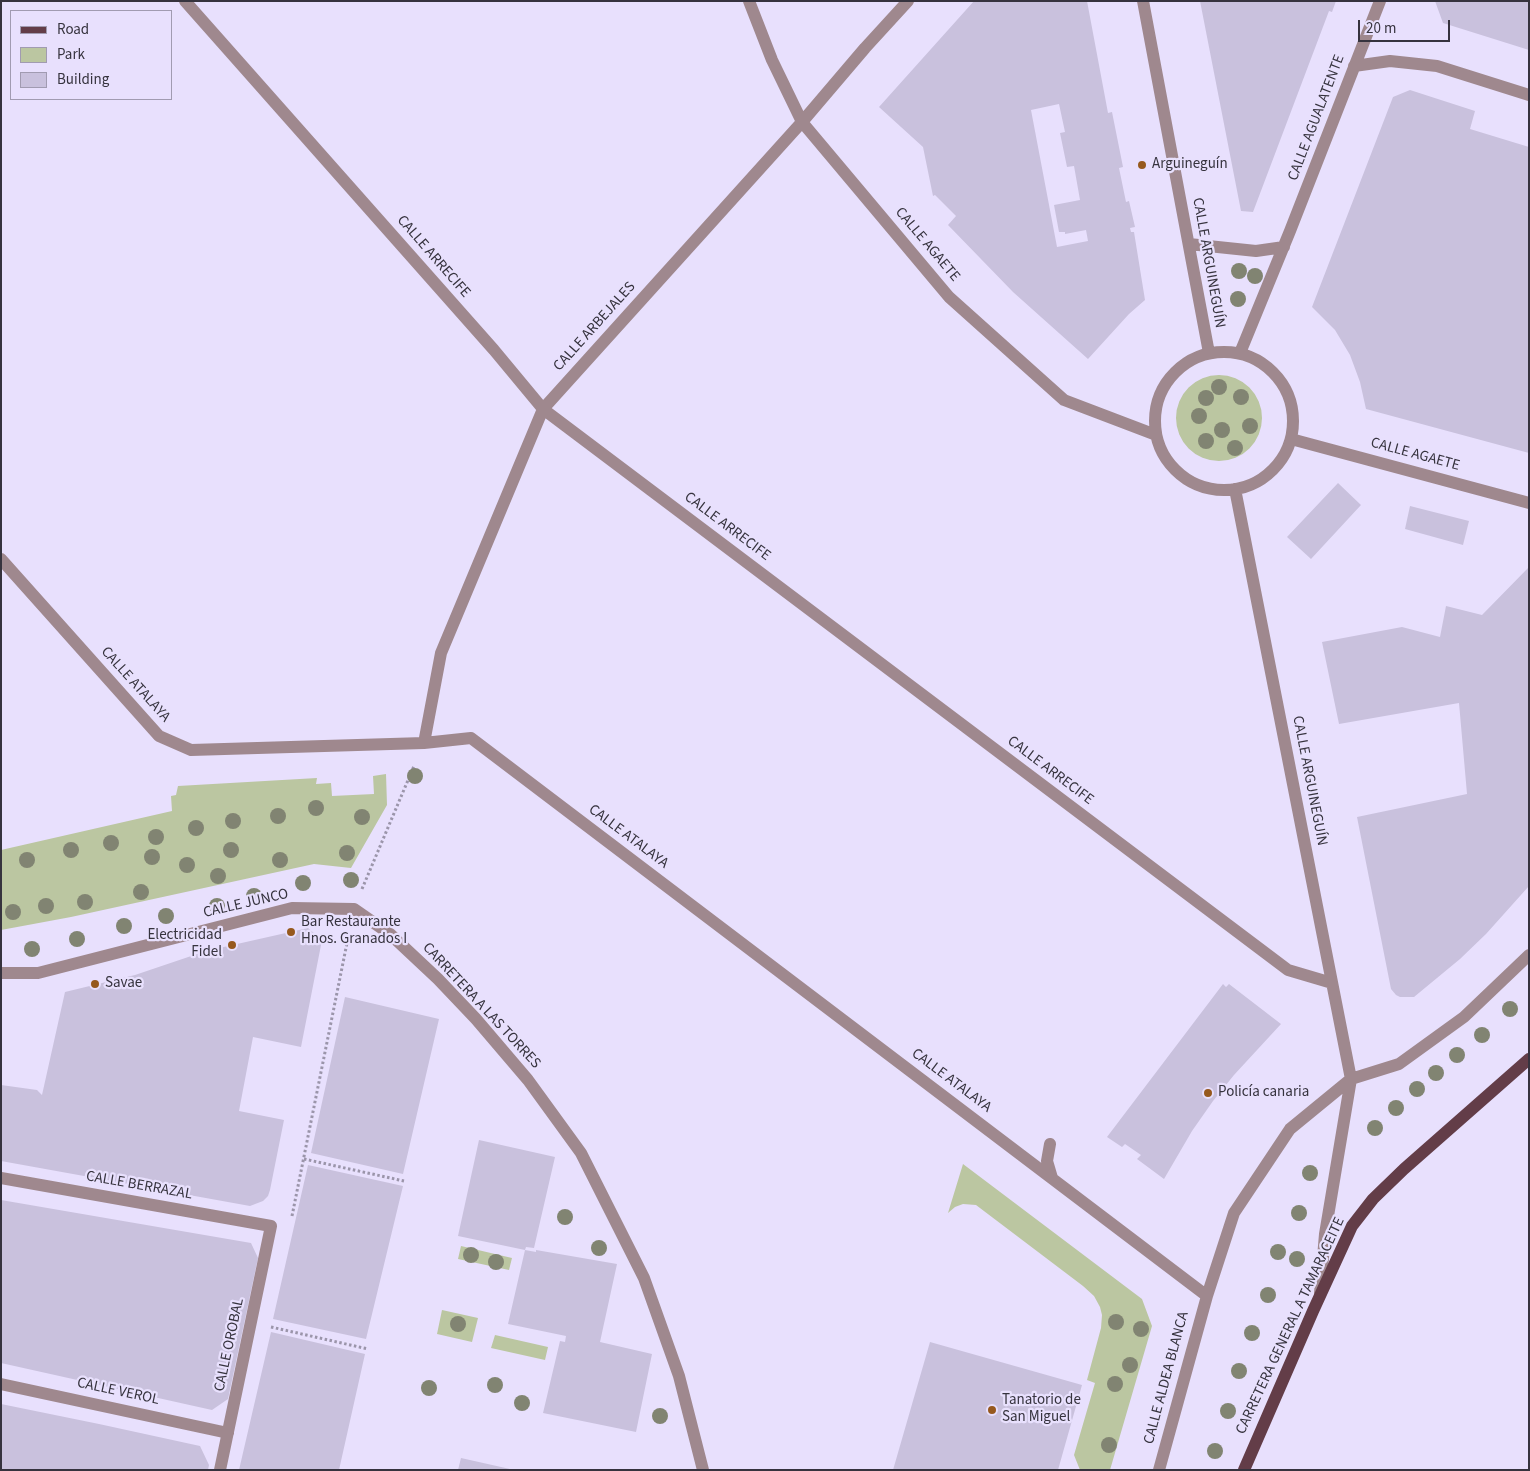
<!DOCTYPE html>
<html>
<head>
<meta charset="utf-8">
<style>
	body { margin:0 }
	#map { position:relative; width:1530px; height:1471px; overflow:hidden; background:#e8e0fd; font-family:"Source Sans 3",sans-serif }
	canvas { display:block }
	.frame { position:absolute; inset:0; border:2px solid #36333e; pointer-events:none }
	.legend { position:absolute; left:10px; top:10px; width:162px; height:90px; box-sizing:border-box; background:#e8e0fd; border:1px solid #a19bb1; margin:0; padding:6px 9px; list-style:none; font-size:15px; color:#36333e }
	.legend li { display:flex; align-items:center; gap:10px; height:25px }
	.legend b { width:25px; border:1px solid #a19bb1 }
	.scale { position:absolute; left:1358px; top:20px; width:92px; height:22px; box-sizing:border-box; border:2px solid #36333e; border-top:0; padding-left:6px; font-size:15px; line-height:18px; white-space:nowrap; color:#36333e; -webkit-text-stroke:4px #e8e0fd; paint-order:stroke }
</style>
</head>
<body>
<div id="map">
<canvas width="1530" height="1471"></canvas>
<div class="frame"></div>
<ul class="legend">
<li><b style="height:6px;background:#633d48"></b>Road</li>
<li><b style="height:14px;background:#bbc6a1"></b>Park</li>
<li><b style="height:14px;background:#c9c1dd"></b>Building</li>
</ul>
<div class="scale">20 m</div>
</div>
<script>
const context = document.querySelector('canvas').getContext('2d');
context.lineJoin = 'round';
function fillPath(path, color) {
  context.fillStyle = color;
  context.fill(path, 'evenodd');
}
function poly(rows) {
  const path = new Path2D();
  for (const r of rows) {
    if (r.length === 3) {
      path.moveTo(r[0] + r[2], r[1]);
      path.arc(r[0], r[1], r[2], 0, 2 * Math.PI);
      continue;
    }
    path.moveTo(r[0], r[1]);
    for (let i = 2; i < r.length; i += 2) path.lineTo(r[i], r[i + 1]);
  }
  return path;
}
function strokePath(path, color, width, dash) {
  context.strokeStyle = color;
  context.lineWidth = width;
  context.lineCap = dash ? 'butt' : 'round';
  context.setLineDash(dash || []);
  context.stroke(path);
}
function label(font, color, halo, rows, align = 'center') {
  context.font = font + ' "Source Sans 3",sans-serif';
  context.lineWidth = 4.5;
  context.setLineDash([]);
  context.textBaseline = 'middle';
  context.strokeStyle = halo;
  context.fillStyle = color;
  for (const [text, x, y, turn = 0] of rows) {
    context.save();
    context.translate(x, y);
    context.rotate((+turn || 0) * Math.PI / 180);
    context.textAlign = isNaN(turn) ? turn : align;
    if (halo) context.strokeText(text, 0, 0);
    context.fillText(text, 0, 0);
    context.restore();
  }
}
fillPath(poly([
	[1219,418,43],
	[386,774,387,805,351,868,314,864,71,917,1,930,1,850,172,811,171,796,176,795,178,786,317,778,316,784,331,783,332,796,374,794,373,776],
	[963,1164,1142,1299,1152,1326,1110,1470,1080,1470,1074,1455,1095,1383,1087,1380,1101,1328,1102,1315,1100,1307,1094,1296,1083,1286,976,1205,963,1204,955,1207,948,1213],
	[461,1246,512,1258,509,1270,458,1259],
	[442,1310,478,1318,472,1342,437,1334],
	[495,1335,548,1347,545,1360,491,1348]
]), '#bbc6a1');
fillPath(poly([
	[974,1,1087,1,1108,113,1112,112,1123,167,1119,168,1126,202,1129,201,1135,227,1130,228,1131,232,1134,232,1145,300,1129,314,1088,359,1013,292,948,225,956,216,935,195,933,196,923,147,879,107],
	[1059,104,1065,132,1060,133,1067,167,1074,166,1080,200,1054,205,1059,232,1065,232,1065,234,1086,230,1088,241,1057,247,1031,110],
	[1200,1,1336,1,1332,12,1329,11,1253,212,1241,211],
	[1435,1,1529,1,1529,50,1443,23],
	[1410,90,1475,111,1470,129,1529,147,1529,453,1366,409,1360,382,1350,355,1335,330,1312,307,1393,97],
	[1338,483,1361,505,1311,559,1287,537],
	[1410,506,1469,521,1463,545,1405,529],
	[1529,567,1529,886,1486,934,1460,959,1414,997,1400,997,1396,995,1391,989,1357,817,1467,794,1459,703,1339,724,1322,642,1402,627,1440,637,1446,606,1482,615],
	[308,928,322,940,301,1047,253,1037,239,1111,284,1120,270,1190,268,1196,263,1201,250,1206,1,1161,1,1085,37,1090,42,1095,65,992,135,975,206,951],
	[1223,984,1226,987,1229,984,1281,1024,1234,1075,1213,1101,1192,1131,1164,1179,1137,1159,1141,1155,1125,1144,1122,1147,1107,1137],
	[345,997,439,1019,403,1174,311,1153],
	[479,1140,555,1157,534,1248,526,1247,525,1250,458,1236],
	[308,1165,403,1186,366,1339,273,1319],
	[1,1200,251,1243,258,1258,228,1399,212,1410,1,1363],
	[525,1250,536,1252,536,1250,617,1264,600,1342,652,1354,636,1432,543,1413,560,1341,565,1342,566,1336,508,1324],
	[271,1332,365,1354,339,1470,239,1470],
	[930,1342,1082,1385,1058,1470,893,1470],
	[1,1404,99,1424,200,1446,209,1465,208,1470,1,1470],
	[461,1458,510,1469,510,1470,458,1470]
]), '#c9c1dd');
strokePath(poly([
	[362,889,414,766],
	[304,1159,404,1181],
	[292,1216,349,933],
	[271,1327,368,1349]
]), '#9b95aa', 3, [2.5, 2.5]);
strokePath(poly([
	[185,1,494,350,543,409,1288,970,1332,983],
	[749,1,772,60,802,122,949,297,1064,400,1156,435],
	[1143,1,1209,353],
	[1354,66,1390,61,1437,66,1529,95],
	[1189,244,1256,251,1284,247],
	[1224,421,69],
	[1240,353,1290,231,1380,1],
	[1291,439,1529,503],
	[1235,489,1351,1079,1325,1234,1320,1293],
	[1,559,159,736,191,750,424,743,471,738,1207,1296],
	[424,743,441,653,543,409,802,122,865,48,908,1],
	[1,973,38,973,292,908,354,909,390,934,438,979,476,1019,528,1080,581,1153,644,1278,679,1376,703,1470],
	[1050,1144,1047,1161,1052,1178],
	[1,1178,271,1226,220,1470],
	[1,1384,228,1433],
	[1159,1470,1207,1296,1234,1213,1290,1129,1351,1079,1399,1064,1464,1017,1529,955]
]), '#9f888e', 12);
strokePath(poly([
	[1244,1470,1313,1311,1352,1226,1373,1199,1404,1169,1529,1059]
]), '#633d48', 12);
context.fillStyle = '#818472';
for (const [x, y] of [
	[1239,271],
	[1255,276],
	[1238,299],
	[1219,387],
	[1241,397],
	[1206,398],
	[1199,416],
	[1250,426],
	[1222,430],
	[1206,441],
	[1235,448],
	[415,776],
	[316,808],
	[278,816],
	[362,817],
	[233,821],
	[196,828],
	[156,837],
	[111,843],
	[71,850],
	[231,850],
	[347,853],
	[152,857],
	[27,860],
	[280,860],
	[187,865],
	[218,876],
	[351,880],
	[303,883],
	[141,892],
	[254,896],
	[85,902],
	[46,906],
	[217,906],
	[13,912],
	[166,916],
	[124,926],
	[77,939],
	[32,949],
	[1510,1009],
	[1482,1035],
	[1457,1055],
	[1436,1073],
	[1417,1089],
	[1396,1108],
	[1375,1128],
	[1310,1173],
	[1299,1213],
	[565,1217],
	[599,1248],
	[1278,1252],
	[471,1255],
	[1297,1259],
	[496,1262],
	[1268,1295],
	[1116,1322],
	[458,1324],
	[1141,1329],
	[1252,1333],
	[1130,1365],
	[1239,1371],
	[1115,1384],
	[495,1385],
	[429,1388],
	[522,1403],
	[1228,1411],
	[660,1416],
	[1109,1445],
	[1215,1451]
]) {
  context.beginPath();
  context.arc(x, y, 8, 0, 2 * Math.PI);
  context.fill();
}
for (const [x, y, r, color] of [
	[1142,165,5,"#96591d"],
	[291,932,5,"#96591d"],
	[232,945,5,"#96591d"],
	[95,984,5,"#96591d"],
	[1208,1093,5,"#96591d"],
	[992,1410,5,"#96591d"]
]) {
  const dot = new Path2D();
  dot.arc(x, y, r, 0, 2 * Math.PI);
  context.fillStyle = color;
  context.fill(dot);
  strokePath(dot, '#e8e0fd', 2);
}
label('15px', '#36333e', '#e8e0fd', [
	["CALLE AGUALATENTE",1317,118,-69],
	["CALLE AGAETE",927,245,50],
	["CALLE ARRECIFE",433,257,49],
	["CALLE ARGUINEGUÍN",1208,263,80],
	["CALLE ARBEJALES",595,327,-48],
	["CALLE AGAETE",1415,455,15],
	["CALLE ARRECIFE",727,527,37],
	["CALLE ATALAYA",135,685,48],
	["CALLE ARRECIFE",1050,771,37],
	["CALLE ARGUINEGUÍN",1309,781,79],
	["CALLE ATALAYA",628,837,37],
	["CALLE JUNCO",246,904,-13],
	["CARRETERA A LAS TORRES",481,1006,47],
	["CALLE ATALAYA",951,1081,37],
	["CALLE BERRAZAL",139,1186,10],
	["CARRETERA GENERAL A TAMARACEITE",1291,1326,-65],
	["CALLE OROBAL",230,1345,-78],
	["CALLE ALDEA BLANCA",1167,1378,-75],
	["CALLE VEROL",118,1392,12]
]);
label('15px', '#36333e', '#e8e0fd', [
	["Arguineguín",1152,165],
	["Bar Restaurante",301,923],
	["Hnos. Granados I",301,940],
	["Electricidad",222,936,"right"],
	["Fidel",222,953,"right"],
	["Savae",105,984],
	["Policía canaria",1218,1093],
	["Tanatorio de",1002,1401],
	["San Miguel",1002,1418]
], 'left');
</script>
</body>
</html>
